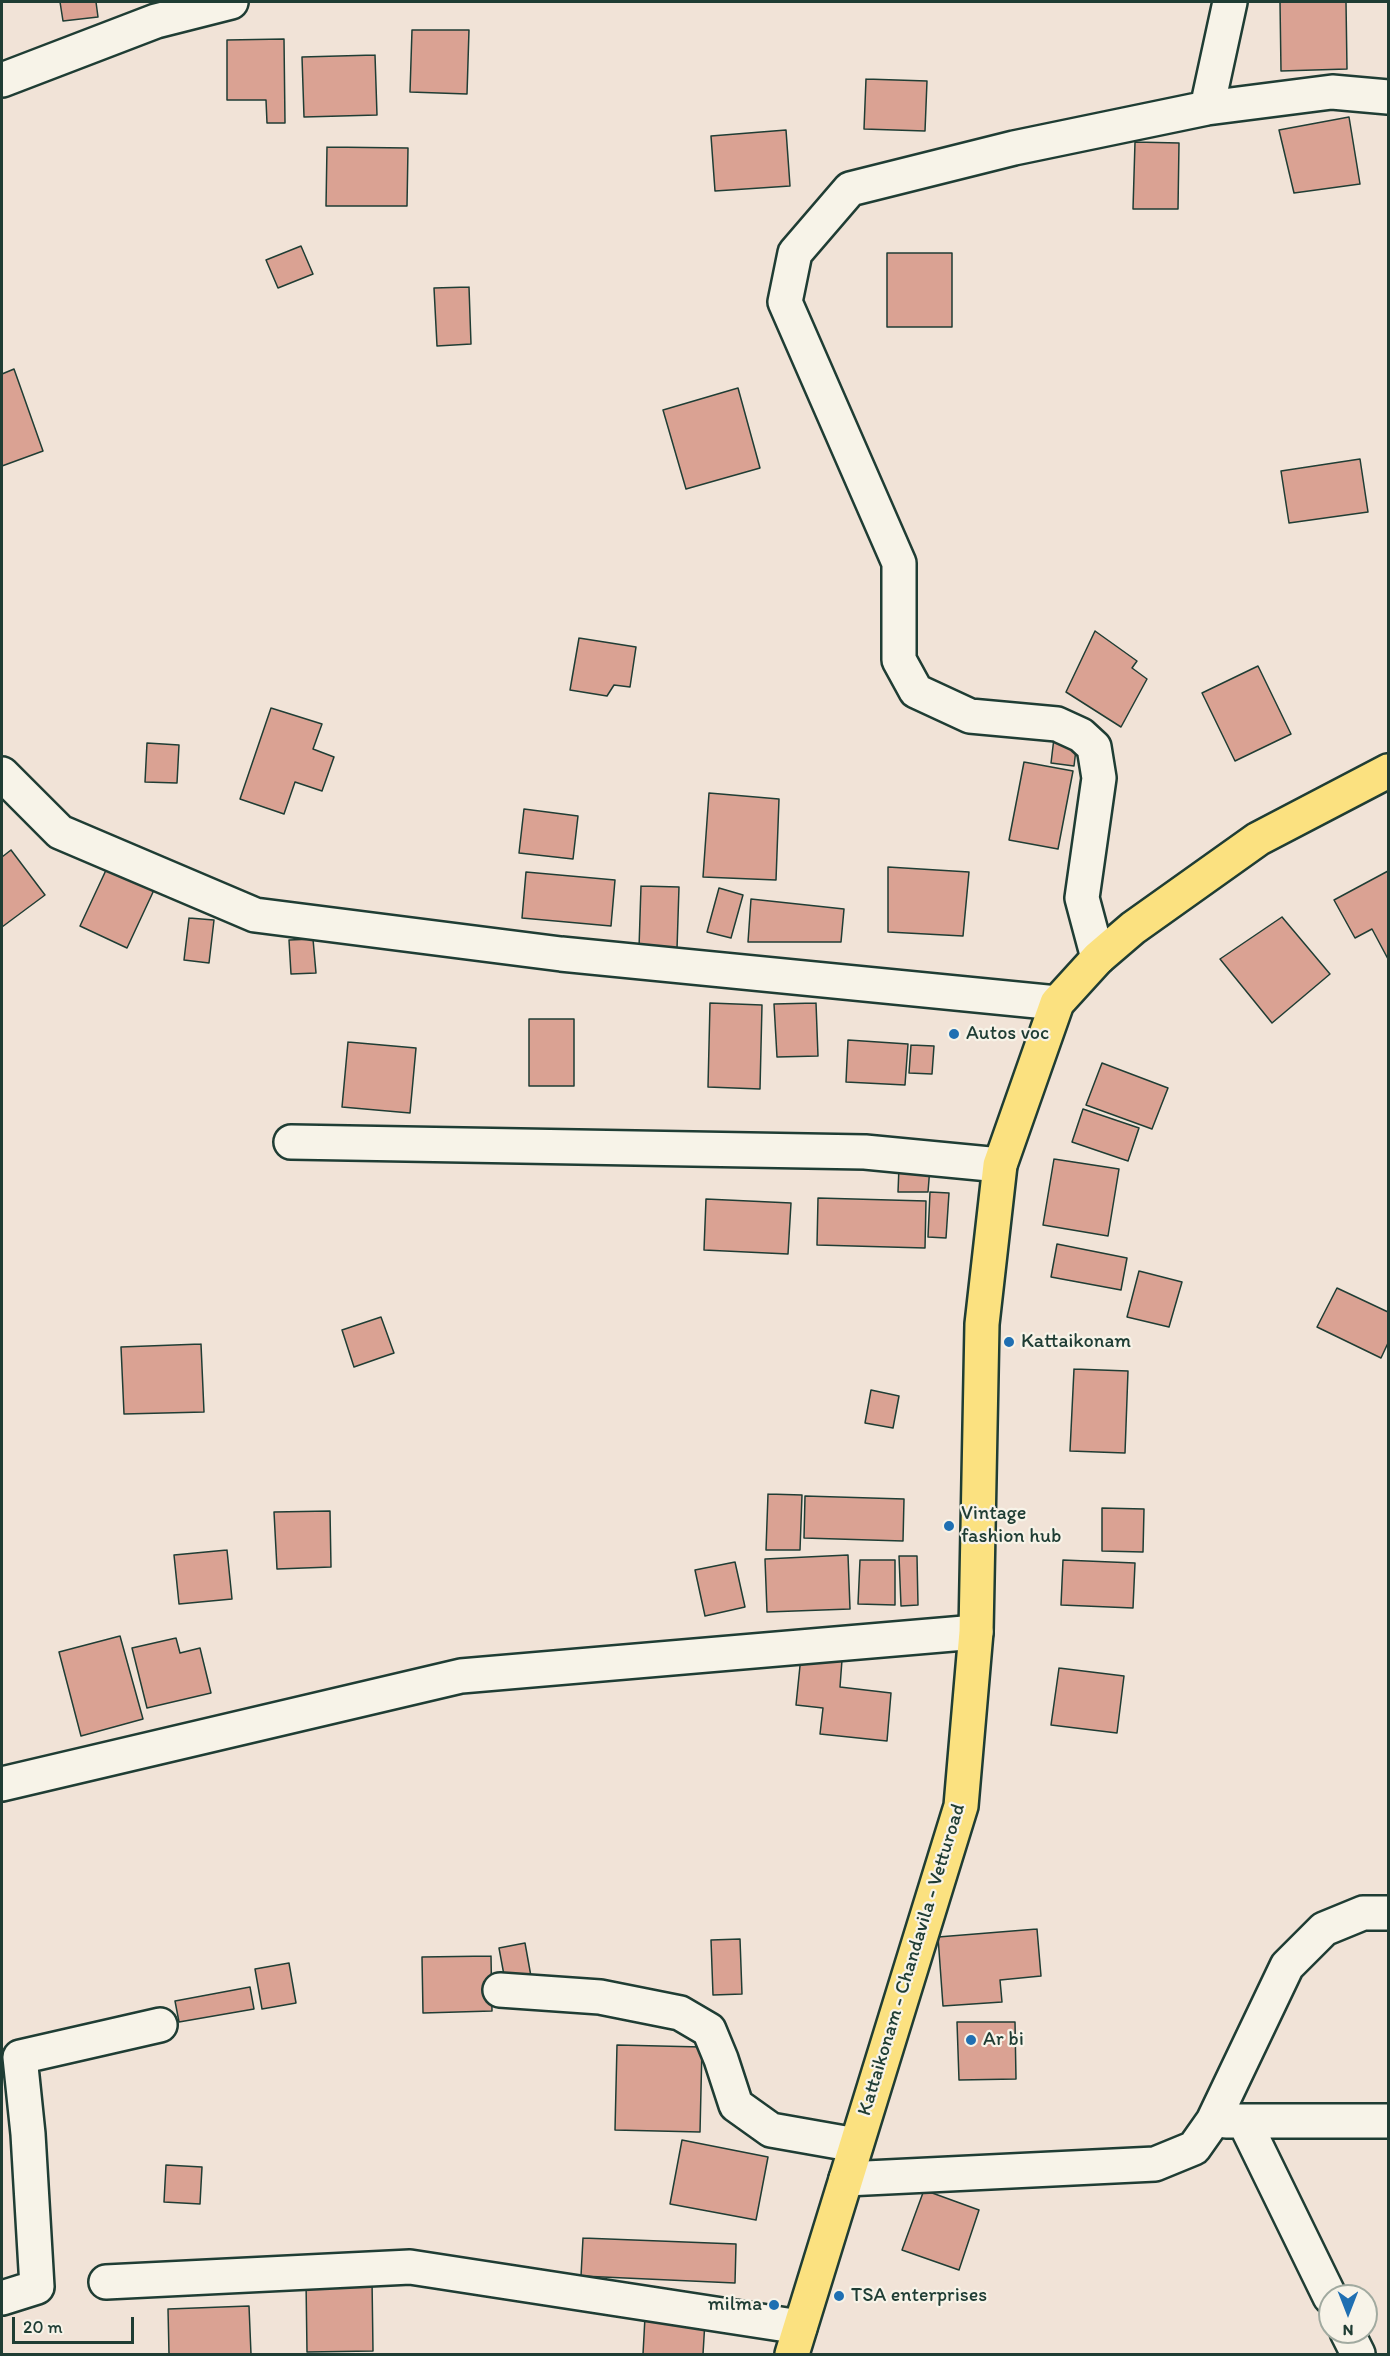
<!DOCTYPE html>
<html>
<head>
<meta charset="utf-8">
<style>
	body { margin:0 }
	#map { position:relative; width:1390px; height:2356px; overflow:hidden; background:#f1e3d7; font-family:Itim,sans-serif }
	canvas { display:block }
	.frame { position:absolute; inset:0; border:3px solid #1f3d34; pointer-events:none }
	.north { position:absolute; left:1318px; top:2284px; width:60px; height:60px; box-sizing:border-box; background:#f7f3e8; border:2px solid #a1aaa0; border-radius:50%; rotate:180deg; font-size:16px; font-weight:700; line-height:24px; text-align:center; color:#1f3d34 }
	.north::after { content:''; display:block; margin:auto; width:21px; height:27px; background:#1f6fb2; clip-path:polygon(50% 0,100% 100%,50% 72%,0 100%) }
	.scale { position:absolute; left:12px; top:2317px; width:122px; height:27px; box-sizing:border-box; border:3px solid #1f3d34; border-top:0; padding-left:8px; font-size:18px; line-height:21px; white-space:nowrap; color:#1f3d34; -webkit-text-stroke:4px #f7f3e8; paint-order:stroke }
</style>
</head>
<body>
<div id="map">
<canvas width="1390" height="2356"></canvas>
<div class="frame"></div>
<div class="north">N</div>
<div class="scale">20 m</div>
</div>
<script>
const context = document.querySelector('canvas').getContext('2d');
context.lineJoin = 'round';
function fillPath(path, color) {
  context.fillStyle = color;
  context.fill(path, 'evenodd');
}
function poly(rows) {
  const path = new Path2D();
  for (const r of rows) {
    path.moveTo(r[0], r[1]);
    for (let i = 2; i < r.length; i += 2) path.lineTo(r[i], r[i + 1]);
  }
  return path;
}
function strokePath(path, color, width, dash) {
  context.strokeStyle = color;
  context.lineWidth = width;
  context.lineCap = dash ? 'butt' : 'round';
  context.setLineDash(dash || []);
  context.stroke(path);
}
function label(font, color, halo, rows, align = 'center') {
  context.font = font + ' Itim,sans-serif';
  context.lineWidth = 4.5;
  context.setLineDash([]);
  context.textBaseline = 'middle';
  context.strokeStyle = halo;
  context.fillStyle = color;
  for (const [text, x, y, turn = 0] of rows) {
    context.save();
    context.translate(x, y);
    context.rotate((+turn || 0) * Math.PI / 180);
    context.textAlign = isNaN(turn) ? turn : align;
    if (halo) context.strokeText(text, 0, 0);
    context.fillText(text, 0, 0);
    context.restore();
  }
}
const building = poly([
	[60,2,96,2,98,17,63,21,60,2],
	[1280,2,1346,2,1347,69,1281,71,1280,2],
	[412,30,469,30,467,94,410,92,412,30],
	[284,39,285,123,267,123,266,100,227,100,227,40,284,39],
	[375,55,377,115,304,117,302,57,375,55],
	[866,79,927,81,925,131,864,129,866,79],
	[1349,117,1360,184,1294,193,1279,130,1349,117],
	[786,130,790,186,715,191,711,136,786,130],
	[1135,142,1179,143,1178,209,1133,209,1135,142],
	[327,147,408,148,407,206,326,206,327,147],
	[301,246,313,274,278,288,266,260,301,246],
	[887,253,952,253,952,327,887,327,887,253],
	[469,287,471,344,437,346,434,288,469,287],
	[14,369,43,451,2,466,2,374,14,369],
	[738,388,760,468,686,489,663,410,738,388],
	[1360,459,1368,512,1289,523,1281,471,1360,459],
	[1095,631,1137,661,1132,668,1147,679,1121,727,1066,692,1095,631],
	[579,638,636,647,630,687,614,685,607,696,570,690,579,638],
	[1258,666,1291,734,1235,761,1202,693,1258,666],
	[271,708,322,724,313,749,334,757,322,791,295,782,284,814,240,799,271,708],
	[1054,738,1077,741,1074,766,1051,763,1054,738],
	[147,743,179,745,177,783,145,782,147,743],
	[1024,762,1073,771,1058,849,1009,840,1024,762],
	[709,793,779,799,776,880,703,877,709,793],
	[524,809,578,816,573,859,519,853,524,809],
	[11,850,45,895,2,927,2,857,11,850],
	[888,867,969,872,963,936,888,932,888,867],
	[107,868,154,890,127,948,80,926,107,868],
	[1388,871,1388,959,1372,929,1355,938,1334,900,1388,871],
	[526,872,615,880,611,926,522,918,526,872],
	[641,886,679,887,677,949,639,948,641,886],
	[719,888,743,895,731,938,707,932,719,888],
	[751,899,844,909,841,942,748,942,751,899],
	[1282,917,1330,974,1272,1023,1220,959,1282,917],
	[189,918,214,920,209,963,184,960,189,918],
	[313,939,316,973,291,974,289,940,313,939],
	[710,1003,762,1005,760,1089,708,1087,710,1003],
	[816,1003,818,1056,777,1057,774,1004,816,1003],
	[529,1019,574,1019,574,1086,529,1086,529,1019],
	[848,1040,908,1044,905,1085,846,1082,848,1040],
	[348,1042,416,1048,410,1113,342,1107,348,1042],
	[911,1045,934,1046,932,1074,909,1073,911,1045],
	[1102,1063,1168,1088,1152,1129,1086,1105,1102,1063],
	[1083,1109,1139,1128,1128,1161,1072,1142,1083,1109],
	[1054,1159,1119,1169,1108,1236,1043,1225,1054,1159],
	[899,1167,930,1167,928,1192,898,1192,899,1167],
	[930,1192,949,1193,946,1238,928,1237,930,1192],
	[818,1198,926,1201,925,1248,817,1245,818,1198],
	[706,1199,791,1203,788,1254,704,1250,706,1199],
	[1057,1244,1127,1258,1121,1290,1051,1277,1057,1244],
	[1139,1271,1182,1282,1169,1327,1127,1317,1139,1271],
	[1337,1288,1388,1312,1388,1343,1381,1358,1317,1327,1337,1288],
	[381,1317,394,1353,354,1367,342,1330,381,1317],
	[201,1344,204,1412,124,1414,121,1347,201,1344],
	[1074,1369,1128,1371,1125,1453,1070,1451,1074,1369],
	[871,1390,899,1396,893,1428,865,1423,871,1390],
	[768,1494,802,1495,800,1550,766,1550,768,1494],
	[805,1496,904,1499,903,1541,804,1538,805,1496],
	[1102,1508,1144,1509,1143,1552,1102,1551,1102,1508],
	[330,1511,331,1567,277,1569,274,1512,330,1511],
	[227,1550,232,1599,179,1604,174,1555,227,1550],
	[848,1555,850,1609,767,1612,765,1559,848,1555],
	[899,1556,917,1556,918,1605,901,1606,899,1556],
	[860,1560,895,1560,895,1605,858,1604,860,1560],
	[1063,1560,1135,1563,1133,1608,1061,1605,1063,1560],
	[735,1562,745,1607,705,1616,695,1570,735,1562],
	[120,1636,143,1719,81,1736,59,1652,120,1636],
	[176,1638,180,1653,200,1648,211,1693,147,1708,132,1648,176,1638],
	[801,1656,842,1660,840,1687,891,1693,887,1741,820,1734,823,1708,796,1705,801,1656],
	[1059,1668,1124,1676,1117,1733,1051,1725,1059,1668],
	[1037,1929,1041,1976,1000,1980,1002,2002,943,2006,938,1937,1037,1929],
	[740,1939,742,1994,713,1995,711,1940,740,1939],
	[525,1943,532,1982,506,1986,499,1948,525,1943],
	[491,1956,492,2011,423,2013,422,1957,491,1956],
	[289,1963,296,2003,262,2009,255,1969,289,1963],
	[250,1987,254,2009,179,2022,175,2001,250,1987],
	[957,2022,1015,2022,1016,2079,959,2080,957,2022],
	[617,2045,702,2047,700,2132,615,2130,617,2045],
	[682,2140,768,2157,756,2220,670,2204,682,2140],
	[166,2165,202,2167,200,2204,164,2202,166,2165],
	[924,2190,979,2210,959,2270,902,2250,924,2190],
	[583,2238,736,2244,735,2283,581,2276,583,2238],
	[372,2279,373,2351,307,2352,306,2281,372,2279],
	[249,2306,251,2354,169,2354,168,2309,249,2306],
	[645,2317,705,2321,703,2354,643,2354,645,2317]
]);
fillPath(building, '#daa293');
strokePath(building, '#1f3d34', 1.5);
const minor = poly([
	[2,80,156,21,231,2],
	[1207,108,1230,2],
	[2,774,60,832,255,915,561,954,1057,1003],
	[1098,958,1082,898,1099,778,1094,747,1081,735,1057,724,970,716,916,691,899,660,899,563,785,302,795,253,850,189,1014,148,1207,108,1332,92,1388,97],
	[291,1142,865,1152,1000,1165],
	[2,1784,461,1676,976,1632],
	[500,1990,600,1997,680,2013,709,2030,721,2059,736,2105,771,2130,856,2145],
	[1226,2121,1388,2121],
	[1244,2121,1330,2297],
	[846,2179,1155,2164,1194,2148,1213,2121,1287,1966,1324,1929,1363,1913,1388,1913],
	[106,2282,410,2267,800,2327],
	[2,2298,37,2287,28,2134,20,2057,160,2025],
	[1347,2332,1358,2354]
]);
const major = poly([
	[792,2354,961,1806,976,1632,982,1324,1000,1165,1057,1003,1098,958,1133,928,1258,839,1388,771]
]);
strokePath(minor, '#1f3d34', 38);
strokePath(major, '#1f3d34', 38);
strokePath(minor, '#f7f3e8', 33);
strokePath(major, '#fbe180', 33);
for (const [x, y, r, color] of [
	[954,1034,6,"#1f6fb2"],
	[1009,1342,6,"#1f6fb2"],
	[949,1526,6,"#1f6fb2"],
	[971,2040,6,"#1f6fb2"],
	[839,2296,6,"#1f6fb2"],
	[774,2305,6,"#1f6fb2"]
]) {
  const dot = new Path2D();
  dot.arc(x, y, r, 0, 2 * Math.PI);
  context.fillStyle = color;
  context.fill(dot);
  strokePath(dot, '#f7f3e8', 2);
}
label('20px', '#1f3d34', '#f7f3e8', [
	["Autos voc",966,1034],
	["Kattaikonam",1021,1342],
	["Vintage",961,1514],
	["fashion hub",961,1537],
	["Ar bi",983,2040],
	["TSA enterprises",851,2296],
	["milma",762,2305,"right"]
], 'left');
label('20px', '#1f3d34', '#f7f3e8', [
	["Kattaikonam - Chandavila - Vetturoad",912,1960,-73]
]);
</script>
</body>
</html>
